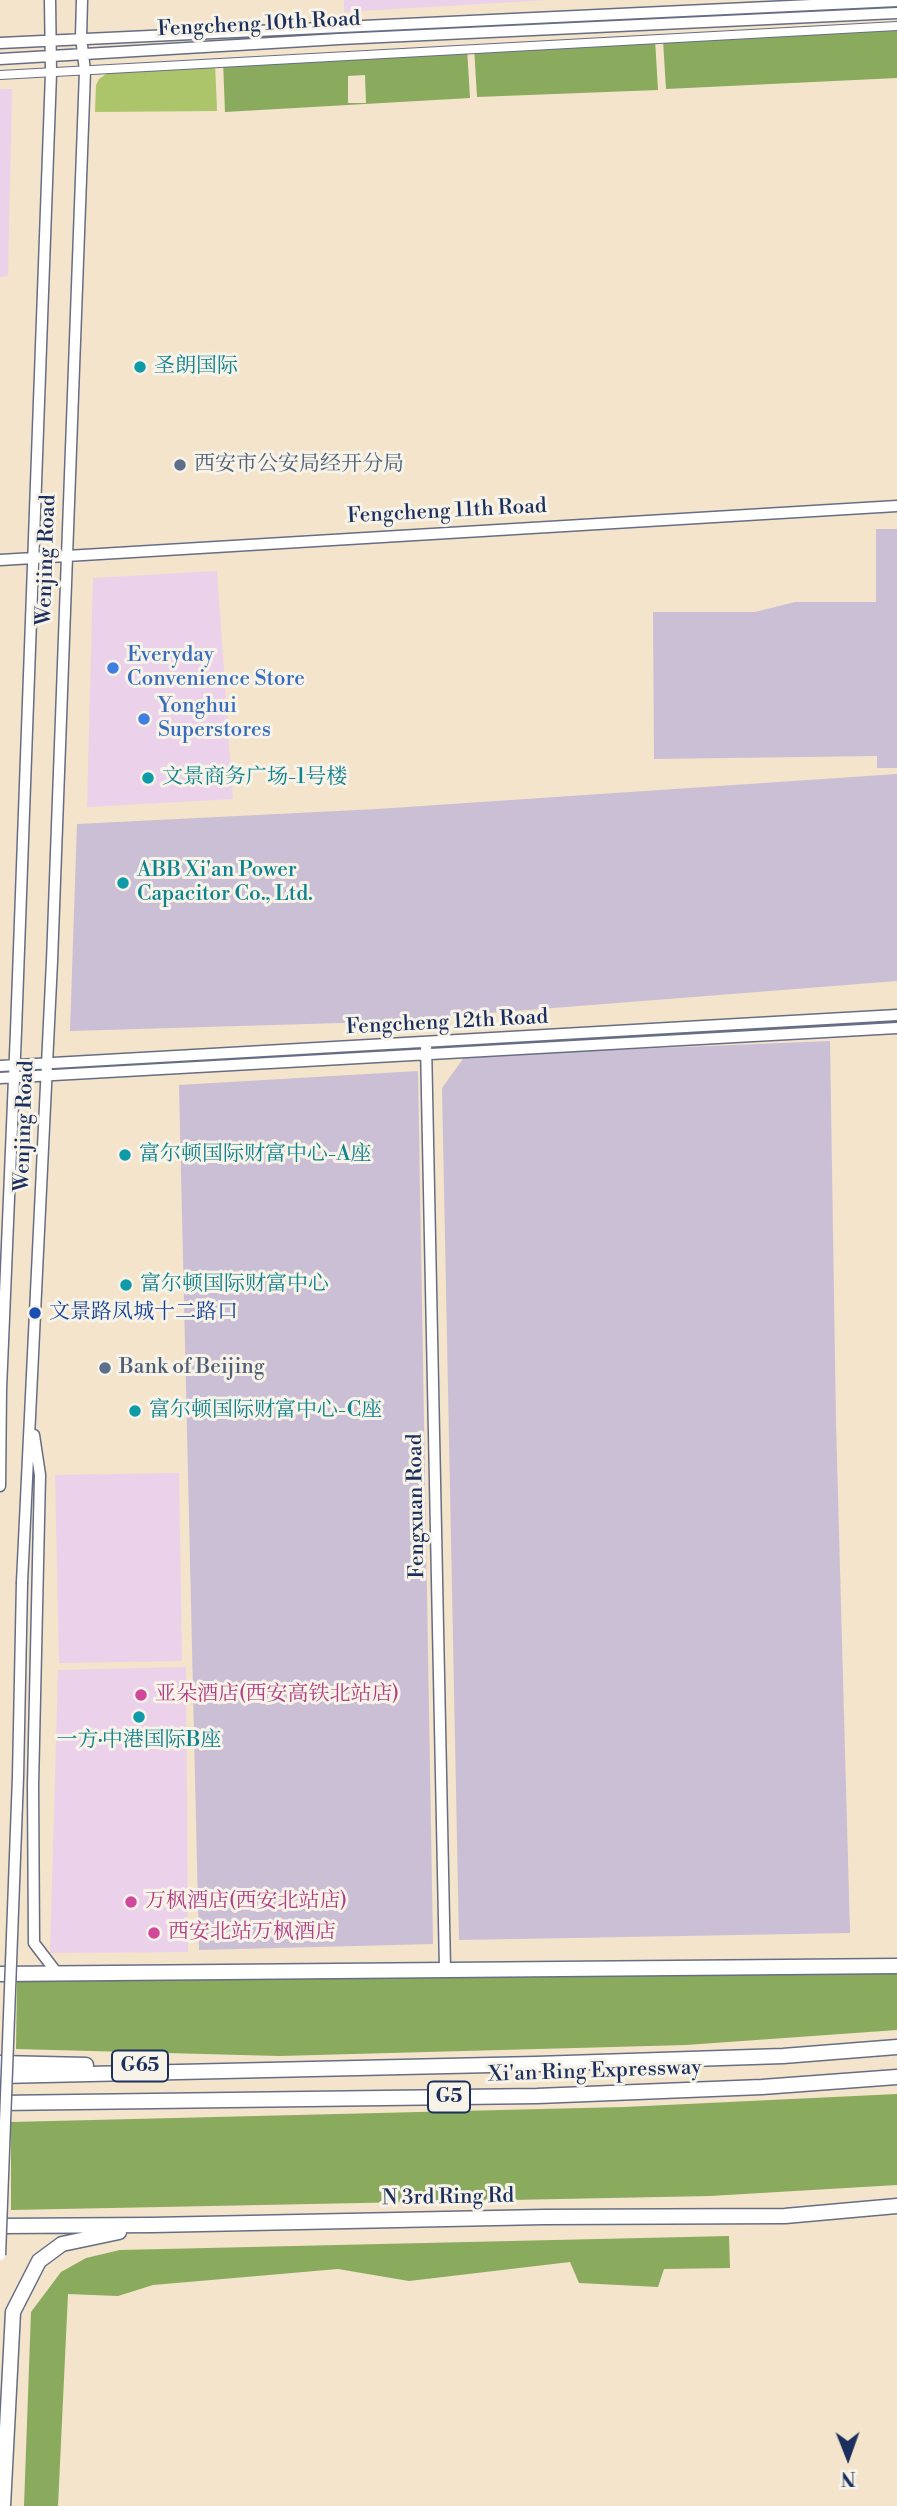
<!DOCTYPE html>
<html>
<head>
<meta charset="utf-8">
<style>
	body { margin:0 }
	#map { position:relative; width:897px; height:2506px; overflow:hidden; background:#f3e4cb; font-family:"Libre Bodoni",serif }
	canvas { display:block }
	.north { position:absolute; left:813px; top:2422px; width:70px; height:70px; -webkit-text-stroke:5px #f7f3e8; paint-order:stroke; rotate:179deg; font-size:19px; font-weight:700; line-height:28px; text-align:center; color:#1b2f5e }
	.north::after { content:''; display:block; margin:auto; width:24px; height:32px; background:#1b2f5e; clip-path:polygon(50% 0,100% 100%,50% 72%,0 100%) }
</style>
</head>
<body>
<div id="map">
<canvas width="897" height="2506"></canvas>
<div class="north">N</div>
</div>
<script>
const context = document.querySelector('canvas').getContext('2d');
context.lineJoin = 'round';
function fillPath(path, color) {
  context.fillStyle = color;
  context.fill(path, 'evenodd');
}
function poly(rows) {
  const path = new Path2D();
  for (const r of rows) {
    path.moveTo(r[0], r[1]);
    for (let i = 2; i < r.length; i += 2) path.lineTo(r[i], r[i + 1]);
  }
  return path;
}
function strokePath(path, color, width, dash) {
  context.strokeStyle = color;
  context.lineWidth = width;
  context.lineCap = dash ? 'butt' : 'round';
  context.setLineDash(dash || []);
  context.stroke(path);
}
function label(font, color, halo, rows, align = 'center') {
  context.font = font + ' "Libre Bodoni","Noto Serif SC",serif';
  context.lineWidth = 6;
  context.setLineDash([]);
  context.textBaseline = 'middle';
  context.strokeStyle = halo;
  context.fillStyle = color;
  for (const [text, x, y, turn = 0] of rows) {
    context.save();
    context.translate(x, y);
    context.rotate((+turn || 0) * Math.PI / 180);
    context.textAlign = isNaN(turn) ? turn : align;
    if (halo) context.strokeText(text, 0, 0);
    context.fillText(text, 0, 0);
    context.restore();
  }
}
fillPath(poly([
	[344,0,548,0,344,12],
	[0,89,12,89,8,276,0,277],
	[217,571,233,799,87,807,93,578],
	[179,1473,182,1661,59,1663,55,1475],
	[186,1667,188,1952,50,1953,58,1670]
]), '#ecd1ea');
fillPath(poly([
	[876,529,897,529,897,768,877,768,877,756,654,759,653,612,755,612,795,602,876,602],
	[897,774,897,981,375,1022,70,1031,77,824,377,809],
	[830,1041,836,1423,850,1933,459,1940,442,1088,465,1056],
	[418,1071,433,1944,199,1950,179,1085]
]), '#cbbfd5');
fillPath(poly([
	[215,61,217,111,95,112,96,85,99,79,112,70]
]), '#adc56a');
fillPath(poly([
	[897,28,897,78,666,89,663,40],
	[655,39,658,90,477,97,474,47],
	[467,48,470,98,225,112,223,61],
	[365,75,366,103,348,103,348,76],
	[897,1969,897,2030,686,2045,279,2056,16,2049,17,1982],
	[897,2094,897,2185,710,2196,11,2210,11,2122,624,2107],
	[729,2236,730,2268,664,2269,658,2287,579,2283,570,2262,409,2281,338,2269,153,2285,118,2296,68,2294,58,2506,24,2506,31,2312,61,2272,86,2258,120,2250]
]), '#8aaa5e');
const street = poly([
	[0,75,897,26]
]);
const secondary = poly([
	[0,43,897,1],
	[0,59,339,39,897,13],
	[0,560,897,506],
	[426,1044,445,1969],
	[0,1066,897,1015],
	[0,1078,897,1028],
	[34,1435,40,1475,33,1785,34,1943,57,1973],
	[0,1486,1,1389,16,1031,51,73,50,0],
	[22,1582,52,961,85,71,81,37,82,0]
]);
const highway = poly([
	[0,1974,897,1966],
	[0,2063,86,2065],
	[0,2076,536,2064,783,2056,897,2047],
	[0,2103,537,2096,762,2087,897,2077],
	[0,2226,152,2225,544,2217,785,2216,897,2206],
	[3,2506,13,2312,39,2261,62,2244,119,2232]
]);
strokePath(street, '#676e84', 10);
strokePath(secondary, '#676e84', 13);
strokePath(highway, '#676e84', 17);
strokePath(street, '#fff', 8);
strokePath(secondary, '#fff', 10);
strokePath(highway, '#fff', 14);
const secondaryBridge = poly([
	[0,2255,18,1777,22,1582]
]);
strokePath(secondaryBridge, '#676e84', 13, []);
strokePath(secondaryBridge, '#fff', 10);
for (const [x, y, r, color] of [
	[140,367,7,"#0f9aa8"],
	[180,465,7,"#5c6f8a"],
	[113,668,7,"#3f7fe0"],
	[144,719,7,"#3f7fe0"],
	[148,778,7,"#0f9aa8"],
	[123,883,7,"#0f9aa8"],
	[125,1155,7,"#0f9aa8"],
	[126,1285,7,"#0f9aa8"],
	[35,1313,7,"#1a4fb4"],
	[105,1368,7,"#5c6f8a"],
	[135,1411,7,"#0f9aa8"],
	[141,1695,7,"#d1479c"],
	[139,1717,7,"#0f9aa8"],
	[131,1902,7,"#d1479c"],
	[154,1933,7,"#d1479c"]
]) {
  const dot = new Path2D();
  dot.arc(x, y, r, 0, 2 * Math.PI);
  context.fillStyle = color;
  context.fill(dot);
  strokePath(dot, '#f7f3e8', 2.5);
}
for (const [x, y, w] of [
	[140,2066,56],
	[449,2097,42]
]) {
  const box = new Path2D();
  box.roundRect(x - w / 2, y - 15.5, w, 31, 5);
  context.fillStyle = '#f7f3e8';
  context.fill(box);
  strokePath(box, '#1b2f5e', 2);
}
label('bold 19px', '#1b2f5e', null, [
	["G65",140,2066],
	["G5",449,2097]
]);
label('21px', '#1b2f5e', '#f7f3e8', [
	["Fengcheng 10th Road",259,25,-3],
	["Fengcheng 11th Road",447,512,-3],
	["Wenjing Road",47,560,-88],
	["Fengcheng 12th Road",447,1023,-3],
	["Wenjing Road",25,1126,-88],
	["Fengxuan Road",417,1506,-91],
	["Xi'an Ring Expressway",595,2072,-2],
	["N 3rd Ring Rd",448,2198,-1]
]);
label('21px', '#0d838f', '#f7f3e8', [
	["圣朗国际",154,367],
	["文景商务广场-1号楼",162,778],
	["ABB Xi'an Power",137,871],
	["Capacitor Co., Ltd.",137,895],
	["富尔顿国际财富中心-A座",139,1155],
	["富尔顿国际财富中心",140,1285],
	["富尔顿国际财富中心-C座",149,1411],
	["一方·中港国际B座",139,1741,"center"]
], 'left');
label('21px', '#4e5e75', '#f7f3e8', [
	["西安市公安局经开分局",194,465],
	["Bank of Beijing",119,1368]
], 'left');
label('21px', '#366cbe', '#f7f3e8', [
	["Everyday",127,656],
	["Convenience Store",127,680],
	["Yonghui",158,707],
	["Superstores",158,731]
], 'left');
label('21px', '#164399', '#f7f3e8', [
	["文景路凤城十二路口",49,1313]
], 'left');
label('21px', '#b23c85', '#f7f3e8', [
	["亚朵酒店(西安高铁北站店)",155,1695],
	["万枫酒店(西安北站店)",145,1902],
	["西安北站万枫酒店",168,1933]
], 'left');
</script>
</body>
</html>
